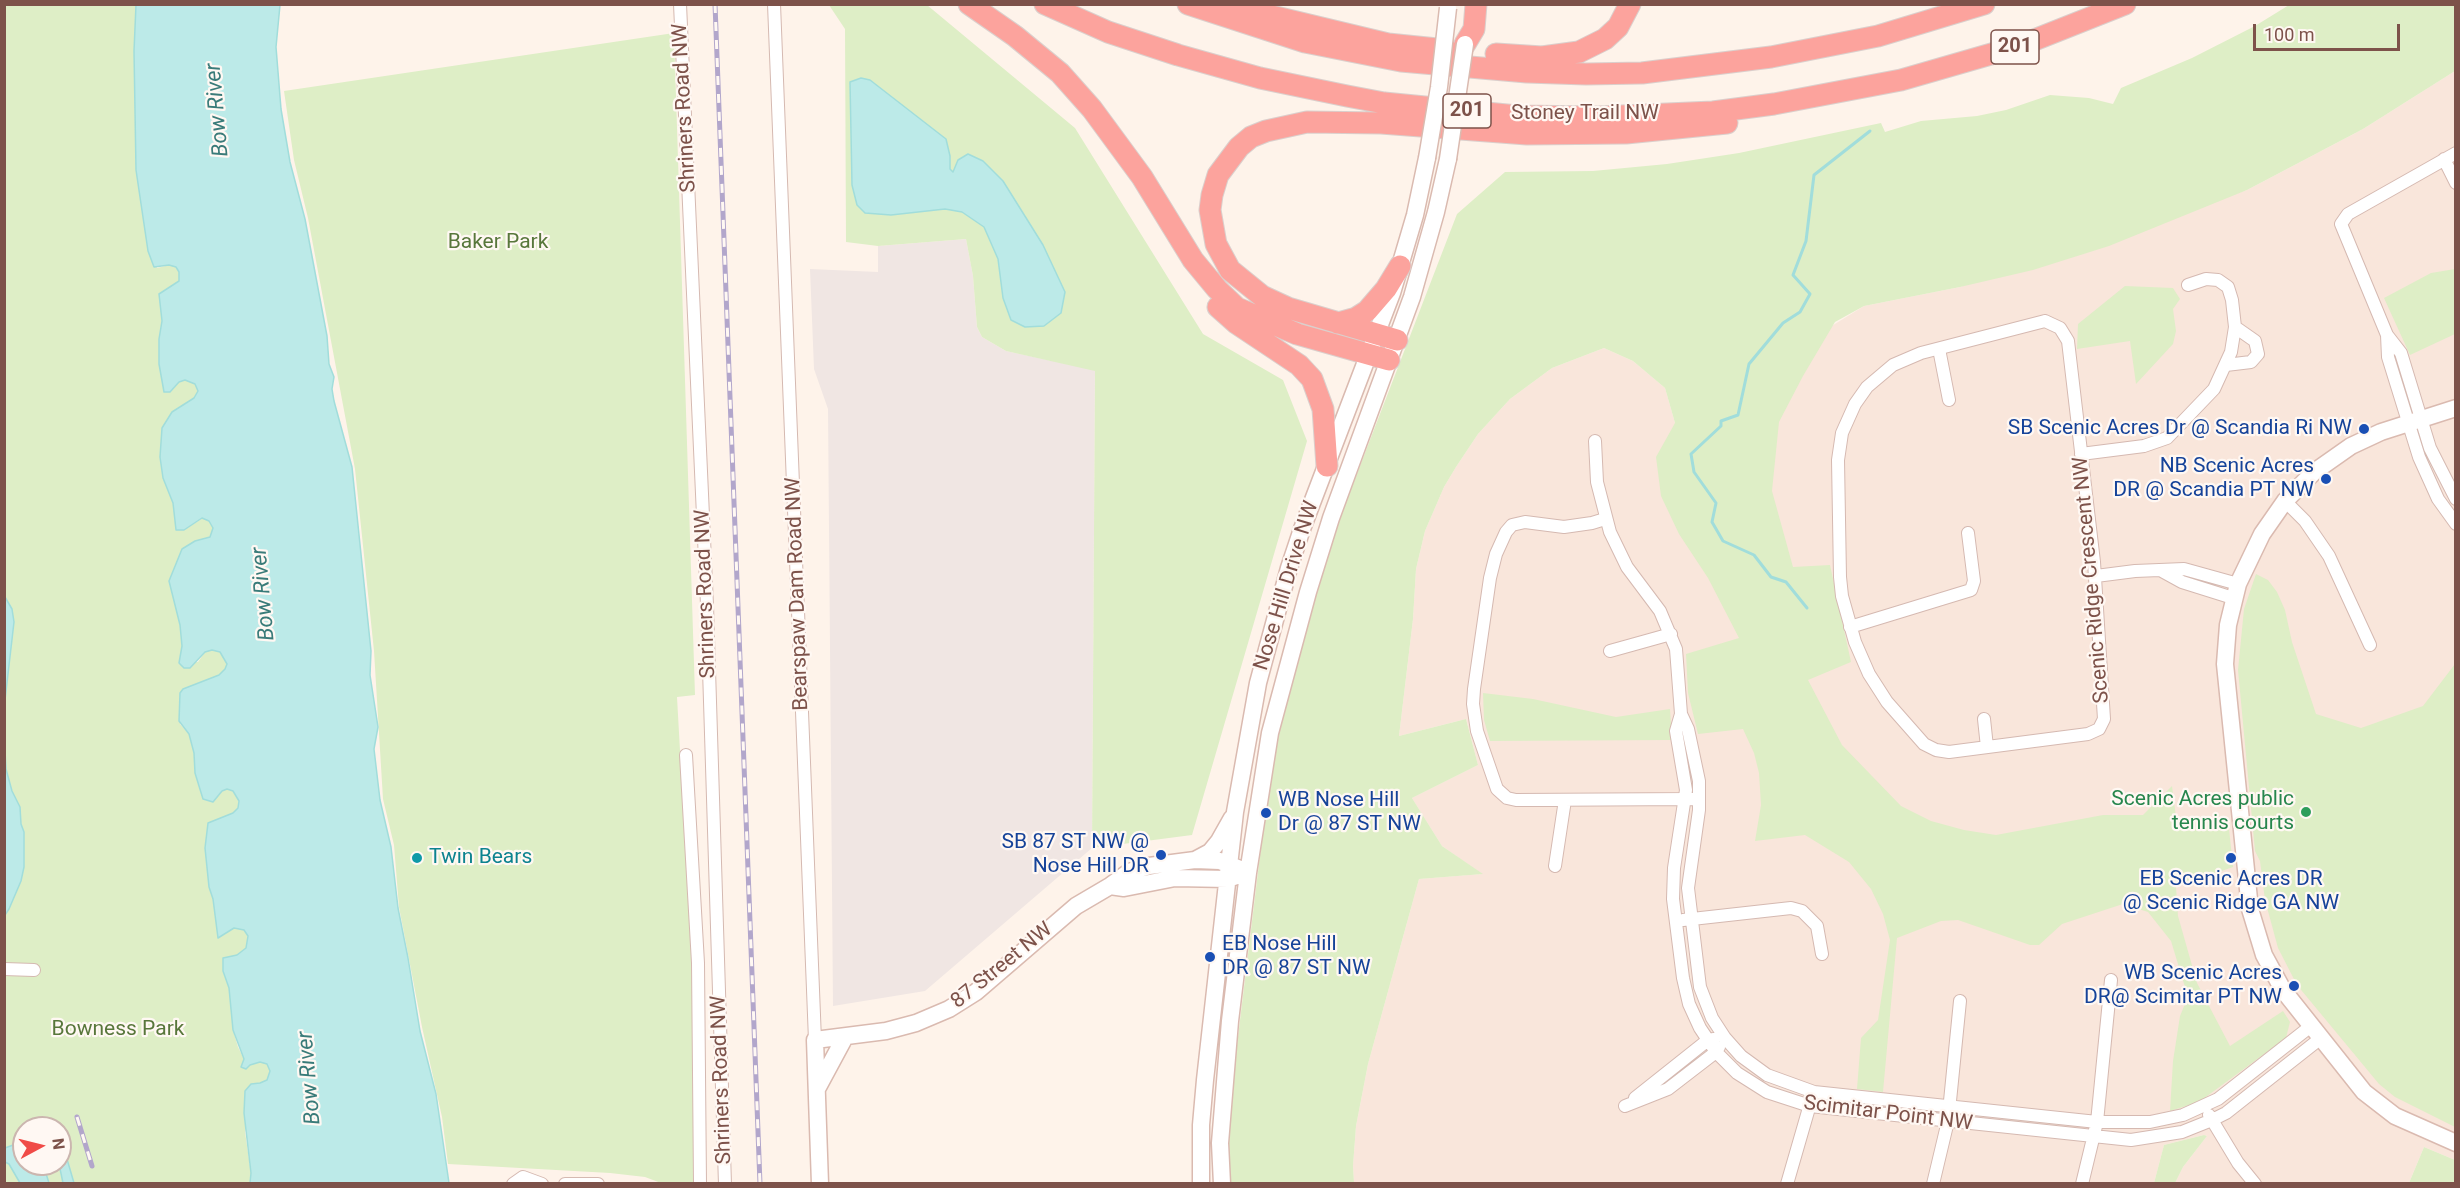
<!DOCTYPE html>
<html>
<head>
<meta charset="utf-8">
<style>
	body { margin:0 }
	#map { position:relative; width:2460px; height:1188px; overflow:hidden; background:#fef3ea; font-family:Roboto,sans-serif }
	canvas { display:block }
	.frame { position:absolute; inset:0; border:6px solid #7d524a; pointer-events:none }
	.north { position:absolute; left:12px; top:1116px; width:60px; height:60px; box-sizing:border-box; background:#fff8f3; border:2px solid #cbb6af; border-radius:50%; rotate:83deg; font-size:16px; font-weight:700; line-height:24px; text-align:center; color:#7d524a }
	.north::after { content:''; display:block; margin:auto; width:21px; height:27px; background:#f04b47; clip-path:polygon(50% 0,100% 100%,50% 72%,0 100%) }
	.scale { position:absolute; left:2253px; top:24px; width:147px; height:27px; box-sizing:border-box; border:3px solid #7d524a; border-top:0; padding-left:8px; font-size:18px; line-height:21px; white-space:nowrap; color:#7d524a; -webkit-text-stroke:4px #fff8f3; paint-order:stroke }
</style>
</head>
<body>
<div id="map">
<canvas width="2460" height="1188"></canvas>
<div class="frame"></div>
<div class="north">N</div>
<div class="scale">100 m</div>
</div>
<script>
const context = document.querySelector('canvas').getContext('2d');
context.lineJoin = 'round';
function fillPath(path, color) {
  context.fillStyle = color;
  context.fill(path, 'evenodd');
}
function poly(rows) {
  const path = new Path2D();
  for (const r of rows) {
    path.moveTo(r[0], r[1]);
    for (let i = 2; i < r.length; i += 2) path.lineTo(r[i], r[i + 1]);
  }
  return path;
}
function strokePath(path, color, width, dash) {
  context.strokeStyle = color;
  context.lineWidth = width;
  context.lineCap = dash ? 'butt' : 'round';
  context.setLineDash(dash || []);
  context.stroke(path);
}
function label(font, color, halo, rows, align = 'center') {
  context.font = font + ' Roboto,sans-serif';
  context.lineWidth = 4.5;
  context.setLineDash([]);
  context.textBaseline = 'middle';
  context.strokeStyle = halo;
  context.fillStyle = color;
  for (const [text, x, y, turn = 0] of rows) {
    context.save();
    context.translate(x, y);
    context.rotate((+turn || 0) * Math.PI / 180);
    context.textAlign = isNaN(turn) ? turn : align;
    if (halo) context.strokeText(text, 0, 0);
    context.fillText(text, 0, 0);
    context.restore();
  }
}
fillPath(poly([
	[2455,71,2455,1160,2424,1147,2409,1183,2175,1183,2183,1167,2207,1136,2204,1135,2164,1145,2154,1183,1354,1184,1353,1166,1356,1126,1368,1064,1419,879,1482,874,1442,846,1412,798,1478,765,1466,719,1399,736,1413,619,1416,569,1425,531,1444,487,1456,467,1478,434,1510,399,1552,368,1604,348,1633,361,1665,388,1675,423,1864,306,1960,287,2247,190,2363,129]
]), '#f9e6db');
fillPath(poly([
	[966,239,973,276,977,327,982,337,1006,351,1095,370,1092,848,925,991,833,1006,828,409,814,369,810,269,878,272,878,246]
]), '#f0e6e3');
fillPath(poly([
	[5,5,136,5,134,51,136,170,147,233,146,241,157,268,169,265,176,267,179,272,179,281,159,294,162,321,159,339,164,392,170,392,179,382,185,380,195,384,198,391,194,398,172,412,160,457,163,478,173,503,177,530,184,530,203,518,209,521,213,528,210,537,195,541,170,586,174,595,180,625,182,646,179,663,198,662,205,652,212,650,220,652,227,664,225,669,219,675,180,693,180,724,189,734,194,753,195,773,202,795,212,802,222,791,227,789,233,791,239,801,238,808,233,813,208,823,205,848,209,887,213,899,218,938,234,928,244,930,248,936,246,948,237,955,223,959,223,971,229,988,233,1030,238,1047,244,1059,250,1065,260,1062,267,1064,270,1071,267,1080,260,1083,245,1132,251,1173,250,1183,5,1184],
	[24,1128,60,1128,60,1164,24,1164],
	[829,5,927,5,1075,128,1203,334,1283,380,1307,441,1192,835,1092,848,1095,371,1006,351,982,337,977,327,973,276,966,239,878,246,846,242,845,29],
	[2289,5,2455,5,2455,71,2363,129,2247,190,2109,246,2033,270,1960,287,1864,306,1835,322,1803,376,1779,422,1772,491,1793,567,1830,565,1851,662,1808,680,1842,745,1901,806,1931,821,1964,830,1996,835,2103,815,2143,815,2172,786,2177,825,2228,819,2233,867,2176,887,2178,916,2197,983,2230,1046,2283,1011,2290,1022,2286,1038,2199,1102,2170,1111,2173,1061,2180,1016,2188,997,2171,941,2148,912,2123,904,2062,924,2039,945,2030,945,1958,920,1941,921,1897,938,1883,1092,1857,1089,1861,1038,1878,1020,1890,940,1883,914,1871,889,1849,862,1805,835,1755,841,1761,805,1759,773,1754,753,1743,729,1698,734,1688,693,1686,654,1739,638,1708,578,1679,534,1661,496,1656,457,1675,423,1665,388,1633,361,1604,348,1552,368,1510,399,1478,434,1456,467,1444,487,1425,531,1416,569,1413,619,1399,736,1466,719,1478,765,1412,798,1442,846,1483,874,1419,879,1368,1064,1356,1126,1353,1166,1354,1183,1230,1184,1227,1156,1233,1078,1262,839,1277,738,1294,664,1333,536,1457,214,1505,172,1593,171,1667,164,1739,153,1881,123,1885,132,1921,121,1977,116,2006,110,2050,95,2089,98,2113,104,2121,88,2192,58,2255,26],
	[674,33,695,695,677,697,697,1054,697,1180,693,1183,661,1183,645,1177,610,1173,448,1164,442,1117,422,1027,399,907,394,845,383,799,374,651,355,469,308,218,294,160,284,91],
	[2455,269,2455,334,2410,355,2384,298,2431,273],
	[2125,286,2173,288,2180,299,2173,309,2176,331,2173,344,2136,384,2130,341,2077,349,2078,324],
	[2256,574,2268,580,2277,592,2285,610,2292,642,2316,714,2361,728,2423,706,2455,664,2455,1127,2395,1097,2379,1084,2297,985,2278,948,2265,900,2260,861,2255,851,2238,670,2244,609],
	[1483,693,1533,699,1616,717,1670,709,1672,740,1490,741,1484,720],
	[2204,1135,2207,1136,2183,1167,2175,1183,2154,1183,2164,1145],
	[2424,1147,2455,1160,2455,1183,2409,1183]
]), '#deeec6');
const water = poly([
	[136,5,280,5,276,47,281,109,290,162,305,219,327,336,329,364,334,377,332,389,334,401,352,467,371,651,370,675,378,727,374,749,380,800,391,847,398,908,408,958,420,1031,436,1094,449,1183,250,1183,251,1173,244,1113,245,1091,251,1084,260,1083,267,1080,270,1071,267,1064,260,1062,250,1065,246,1069,241,1067,244,1059,233,1030,229,988,223,971,223,958,237,955,246,948,248,936,244,930,234,928,218,938,213,899,209,887,205,848,208,823,233,813,238,808,239,801,233,791,227,789,222,791,213,802,203,799,195,773,194,753,189,734,179,721,180,693,183,689,219,675,225,669,227,664,220,652,212,650,205,652,190,668,184,668,179,663,182,646,180,625,169,581,182,549,195,541,210,537,213,528,209,521,202,518,184,530,176,530,173,503,163,478,160,457,162,428,172,412,194,398,198,391,195,384,185,380,179,382,170,392,164,392,159,364,159,339,162,321,159,294,179,281,179,272,176,267,169,265,154,267,148,251,136,170,134,51,136,5],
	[861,78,870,80,946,139,950,156,950,169,953,172,958,160,968,154,983,161,1003,181,1043,245,1065,292,1061,313,1044,326,1025,327,1011,320,1003,298,998,259,984,227,962,212,945,209,891,215,865,213,857,205,852,185,850,82,861,78],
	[5,597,12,609,14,622,5,700,5,597],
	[4,733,6,769,12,791,20,807,21,824,24,832,24,867,21,881,9,909,5,915,4,733],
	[24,1141,24,1164,43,1164,49,1183,20,1183,9,1164,5,1162,5,1148,24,1141],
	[60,1141,62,1142,74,1183,63,1183,59,1164,60,1141]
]);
fillPath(water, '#bceae8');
strokePath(water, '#a1dddb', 1.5);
strokePath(poly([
	[1807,608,1786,582,1771,577,1754,555,1723,541,1712,522,1716,503,1694,472,1691,454,1721,426,1721,421,1738,415,1749,364,1783,323,1800,312,1810,294,1793,275,1806,241,1814,175,1870,131]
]), '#a1dddb', 3);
const street = poly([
	[680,4,707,605,725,1184],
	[774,4,815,1040],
	[2456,153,2348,214,2341,224,2387,335,2401,353,2430,448,2456,499],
	[2444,159,2456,183],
	[2045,321,2060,328,2068,341,2094,562,2104,719,2099,729,2088,734,1949,752,1936,750,1924,744,1887,702,1869,674,1855,642,1842,596,1840,577,1838,460,1842,433,1855,404,1867,387,1893,365,1921,353,2045,321],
	[2387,335,2388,357,2419,457,2438,499,2456,524],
	[1939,349,1949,400],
	[2226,365,2251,362,2258,354,2255,341,2235,327],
	[1595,441,1597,482,1610,532,1627,567,1660,611,1676,649,1681,714,1676,731,1686,790,1674,868,1673,899,1683,978,1689,1004,1700,1028,1716,1052,1737,1073,1767,1092,1810,1106,2131,1140,2182,1132,2212,1120,2226,1113,2321,1038],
	[2081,454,2144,446,2167,438,2214,389,2231,352,2235,327,2232,300,2228,287,2218,280,2206,279,2188,285],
	[2285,501,2305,521,2329,556,2370,645],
	[1605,519,1592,523,1564,527,1525,522,1512,525,1506,532,1496,554,1490,578,1474,689,1473,704,1477,731,1497,789,1507,798,1516,800,1693,799],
	[2162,571,2182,582,2233,598],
	[2096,576,2135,571,2184,569,2238,584],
	[1850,627,1971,590,1974,581,1968,533],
	[1610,651,1671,634],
	[1681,714,1688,729,1699,781,1699,810,1688,888,1700,987,1712,1018,1725,1038,1741,1056,1767,1075,1814,1092,2097,1122,2150,1122,2183,1115,2218,1099,2311,1026],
	[1984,719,1987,747],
	[686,755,698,963,700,1184],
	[1555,866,1565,800],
	[1683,920,1791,908,1802,911,1817,926,1822,954],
	[4,969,34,970],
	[1635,1098,1708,1040,1714,1039],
	[1625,1106,1668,1089,1716,1052,1719,1047],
	[2209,1115,2238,1163,2255,1184],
	[513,1184,523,1177,542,1184],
	[565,1184,598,1184],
	[1787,1184,1811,1101],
	[1933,1184,1948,1121,1960,1001],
	[2082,1184,2097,1122,2111,980]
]);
const secondary = poly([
	[2456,408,2381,432,2351,446,2314,472,2285,501,2262,534,2238,584,2228,625,2225,664,2250,909,2264,955,2283,990,2364,1092,2395,1116,2456,1143],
	[1195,860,1210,852,1219,841,1232,818],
	[1110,886,1124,888,1175,878,1228,879,1237,876],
	[817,1089,845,1037],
	[820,1184,815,1040,886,1031,916,1023,949,1009,976,992,1076,906,1110,886,1129,872,1149,866,1195,860,1220,861,1240,869],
	[1201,1184,1201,1125,1205,1080,1235,812,1258,683,1289,568,1302,529,1392,293,1415,215,1427,158],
	[1222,1184,1220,1143,1230,1021,1248,873,1270,733,1308,592,1331,518,1412,297,1436,212,1448,159]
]);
const highway = poly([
	[969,4,1015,36,1060,73,1092,109,1142,177,1193,260,1217,289,1237,308,1297,334,1389,360],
	[1045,4,1108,32,1178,55,1260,78,1347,96,1384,103,1517,116,1598,117,1713,112,1774,104,1901,80,2019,46,2125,4],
	[1188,4,1305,42,1401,61,1527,72,1586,74,1642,73,1771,57,1878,36,1984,4],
	[1234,7,1388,44,1447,50],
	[1465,44,1474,29,1476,4],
	[1496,54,1542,57,1579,52,1605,39,1618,27,1630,4],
	[1218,307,1236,323,1299,365,1312,379,1323,409,1327,466],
	[1338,323,1356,318,1367,311,1386,289,1400,266],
	[1397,340,1288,308,1262,296,1230,270,1216,244,1210,210,1212,195,1218,175,1239,147,1251,137,1266,131,1307,122,1381,123,1527,134,1626,133,1727,123]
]);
strokePath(street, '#d5b9b1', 14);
strokePath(secondary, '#dabab0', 19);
strokePath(highway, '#dbcfcc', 23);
strokePath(street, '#fff', 12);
strokePath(secondary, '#fff', 16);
strokePath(highway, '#fca39d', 21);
const rail = poly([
	[715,4,760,1184],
	[77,1117,92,1166]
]);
strokePath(rail, '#b2a6cb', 5);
strokePath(rail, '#fff8f3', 3, [9]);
const secondaryBridge = poly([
	[1427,158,1439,87,1448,8],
	[1448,159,1465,44]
]);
strokePath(secondaryBridge, '#dabab0', 19, []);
strokePath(secondaryBridge, '#fff', 16);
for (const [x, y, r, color] of [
	[2364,429,6,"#1a4fb4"],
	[2326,479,6,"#1a4fb4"],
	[2306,812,6,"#2e9e5b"],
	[1266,813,6,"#1a4fb4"],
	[1161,855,6,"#1a4fb4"],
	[417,858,6,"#0f9aa8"],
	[2231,858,6,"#1a4fb4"],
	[1210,957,6,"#1a4fb4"],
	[2294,986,6,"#1a4fb4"]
]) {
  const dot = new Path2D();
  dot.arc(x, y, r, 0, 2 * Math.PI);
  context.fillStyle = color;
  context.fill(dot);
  strokePath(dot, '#fff8f3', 2);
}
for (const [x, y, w] of [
	[2015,47,48],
	[1467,111,48]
]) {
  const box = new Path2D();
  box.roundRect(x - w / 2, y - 17, w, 34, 4.5);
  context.fillStyle = '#fff8f3';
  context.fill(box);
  strokePath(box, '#7d524a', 1.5);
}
label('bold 20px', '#7d524a', null, [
	["201",2015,47],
	["201",1467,111]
]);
label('21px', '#7d524a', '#fff8f3', [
	["Shriners Road NW",685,108,-93],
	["Stoney Trail NW",1585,114],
	["Scenic Ridge Crescent NW",2092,580,-95],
	["Nose Hill Drive NW",1287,586,-73],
	["Shriners Road NW",706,594,-92],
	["Bearspaw Dam Road NW",798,594,-92],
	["87 Street NW",1002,966,-39],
	["Shriners Road NW",722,1080,-92],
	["Scimitar Point NW",1888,1114,7]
]);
label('21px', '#58773b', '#fff8f3', [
	["Baker Park",498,243],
	["Bowness Park",118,1030]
]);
label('21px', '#164399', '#fff8f3', [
	["SB Scenic Acres Dr @ Scandia Ri NW",2352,429],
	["NB Scenic Acres",2314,467],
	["DR @ Scandia PT NW",2314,491],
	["WB Nose Hill",1278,801,"left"],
	["Dr @ 87 ST NW",1278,825,"left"],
	["SB 87 ST NW @",1149,843],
	["Nose Hill DR",1149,867],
	["EB Scenic Acres DR",2231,880,"center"],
	["@ Scenic Ridge GA NW",2231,904,"center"],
	["EB Nose Hill",1222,945,"left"],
	["DR @ 87 ST NW",1222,969,"left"],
	["WB Scenic Acres",2282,974],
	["DR@ Scimitar PT NW",2282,998]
], 'right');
label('21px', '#27864d', '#fff8f3', [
	["Scenic Acres public",2294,800],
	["tennis courts",2294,824]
], 'right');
label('21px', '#0d838f', '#fff8f3', [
	["Twin Bears",429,858]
], 'left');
label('italic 22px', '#397b79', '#fff8f3', [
	["Bow River",218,110,-95],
	["Bow River",264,594,-95],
	["Bow River",310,1078,-95]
]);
</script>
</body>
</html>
